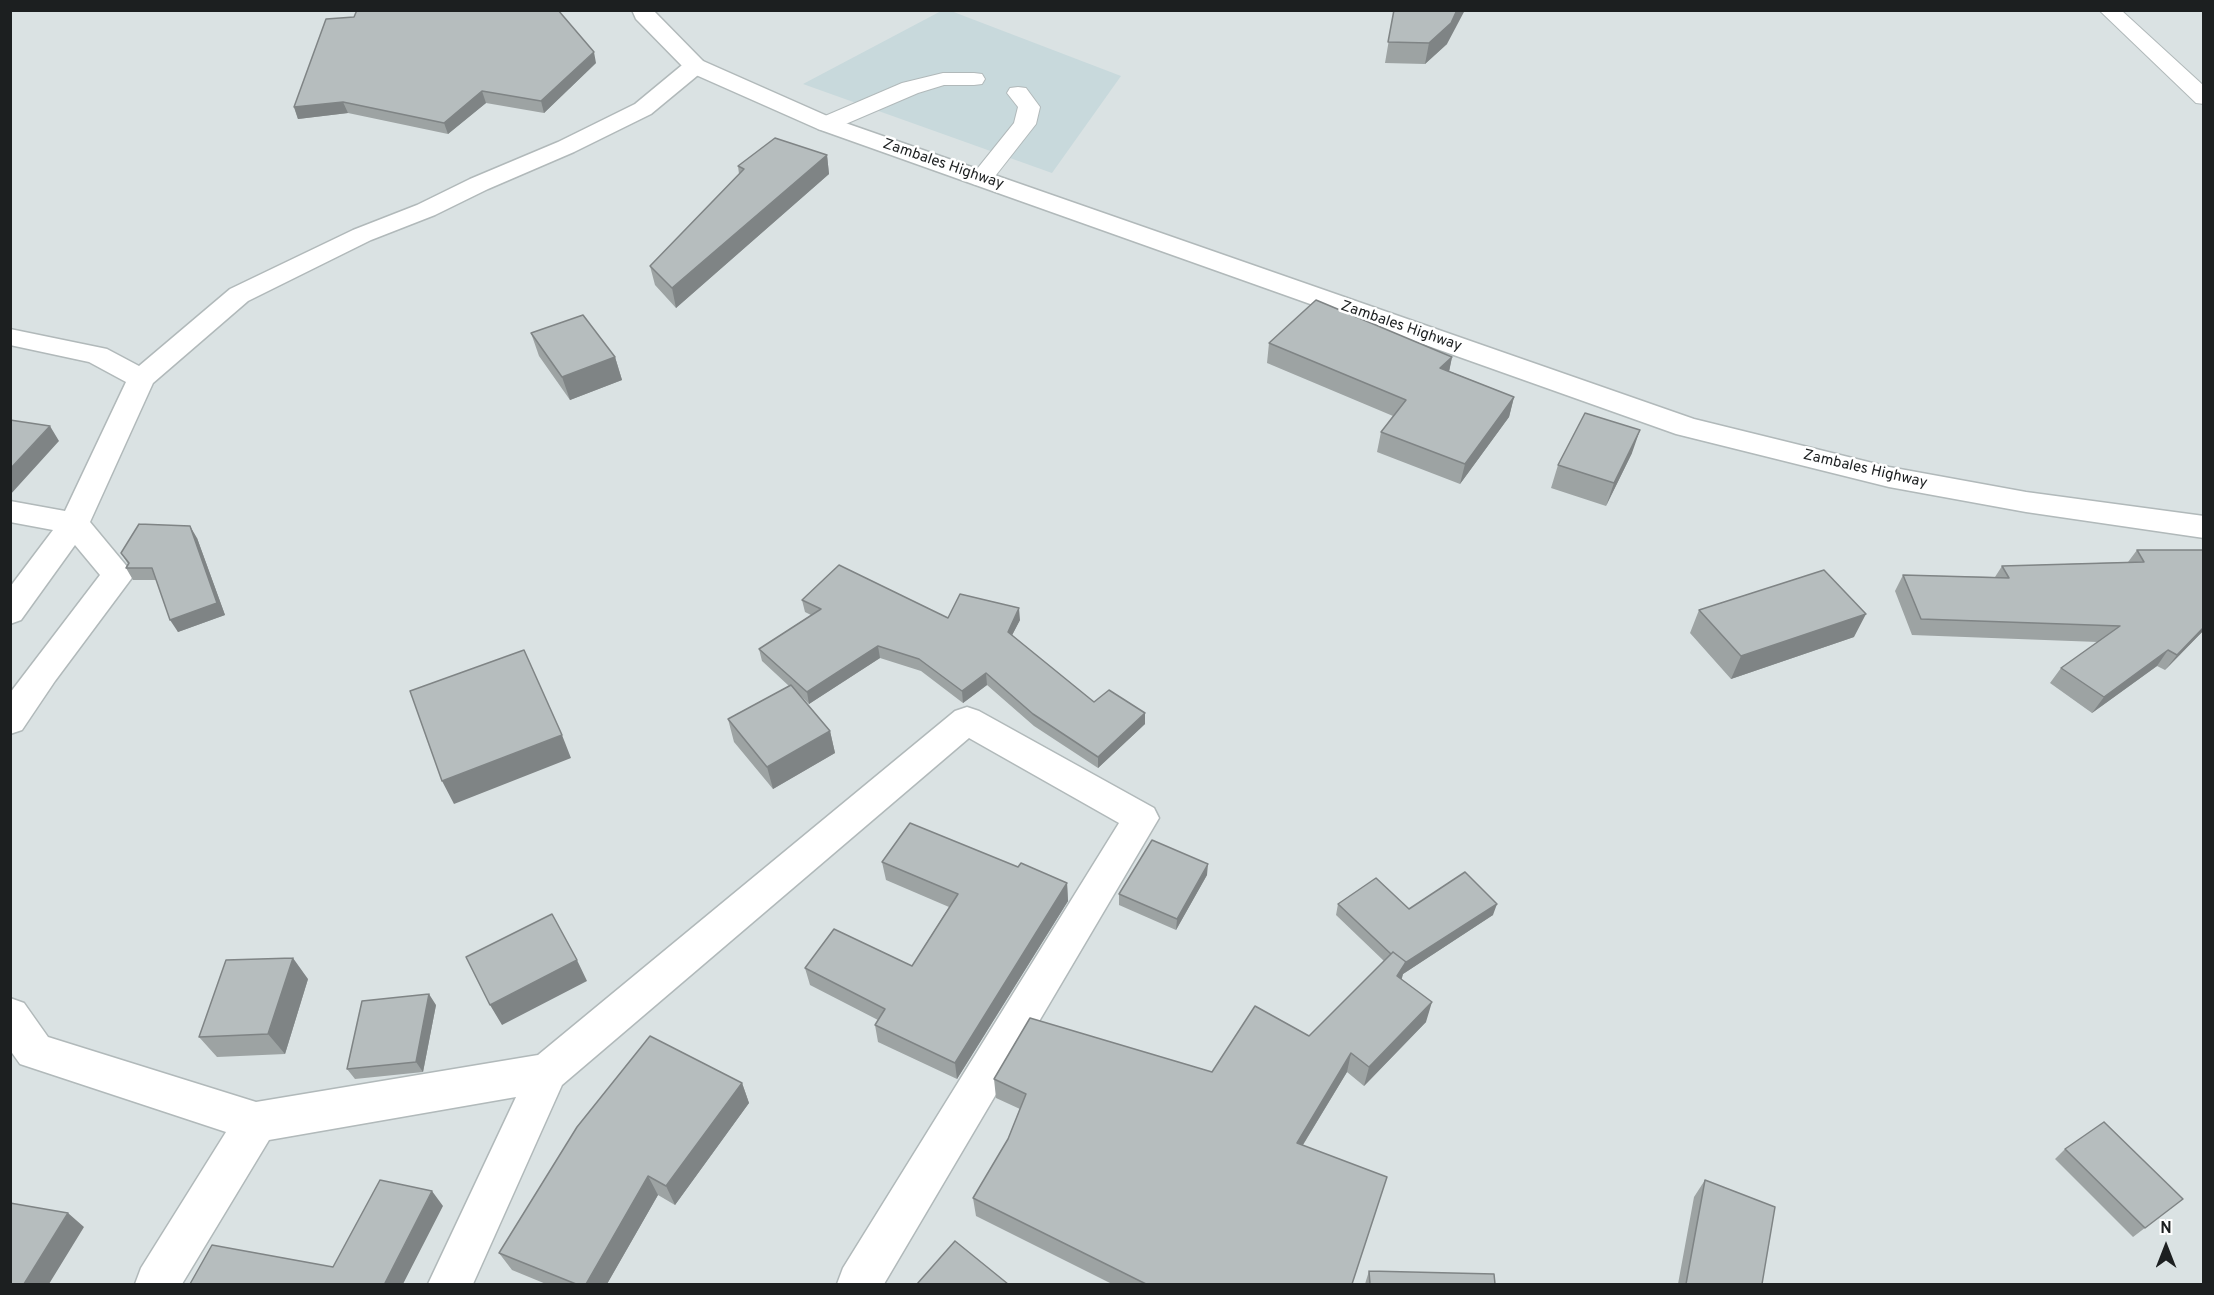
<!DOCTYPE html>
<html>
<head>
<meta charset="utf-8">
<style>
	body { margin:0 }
	#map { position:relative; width:2214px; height:1295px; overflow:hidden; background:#dae2e3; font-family:Overpass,sans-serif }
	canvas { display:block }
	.frame { position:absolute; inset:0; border:12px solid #1c1f20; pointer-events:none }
	.north { position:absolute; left:2136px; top:1217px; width:60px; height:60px; -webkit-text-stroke:4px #fff; paint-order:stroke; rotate:0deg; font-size:16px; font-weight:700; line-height:24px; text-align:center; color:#1c1f20 }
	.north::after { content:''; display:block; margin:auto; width:21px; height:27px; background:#1c1f20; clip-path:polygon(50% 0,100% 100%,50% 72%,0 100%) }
</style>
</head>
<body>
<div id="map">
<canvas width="2214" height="1295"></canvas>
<div class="frame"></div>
<div class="north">N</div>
</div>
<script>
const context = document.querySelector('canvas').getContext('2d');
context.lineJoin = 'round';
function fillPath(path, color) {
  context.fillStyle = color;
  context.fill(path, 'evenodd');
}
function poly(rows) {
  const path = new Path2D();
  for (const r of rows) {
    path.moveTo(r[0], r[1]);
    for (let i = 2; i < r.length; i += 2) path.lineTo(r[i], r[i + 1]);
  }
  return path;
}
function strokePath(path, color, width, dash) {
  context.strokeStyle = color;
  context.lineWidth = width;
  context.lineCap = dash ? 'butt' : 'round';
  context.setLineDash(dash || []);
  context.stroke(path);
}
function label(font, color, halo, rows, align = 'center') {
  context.font = font + ' Overpass,sans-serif';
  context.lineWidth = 5;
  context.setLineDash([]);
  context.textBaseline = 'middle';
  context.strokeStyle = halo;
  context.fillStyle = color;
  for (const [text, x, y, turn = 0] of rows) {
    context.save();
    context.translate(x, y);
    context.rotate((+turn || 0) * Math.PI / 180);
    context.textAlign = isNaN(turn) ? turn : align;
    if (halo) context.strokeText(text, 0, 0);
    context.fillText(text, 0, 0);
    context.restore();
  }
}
fillPath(poly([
	[943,10,951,11,1121,76,1052,173,803,84]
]), '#c8d9dc');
const service = poly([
	[2099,10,2121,10,2204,86,2204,104,2196,103,2099,10],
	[943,73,974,73,982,74,985,79,982,84,974,85,944,85,918,93,834,129,826,131,818,129,815,124,818,119,902,83,943,73],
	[1018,87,1026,88,1040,107,1036,124,989,184,981,186,973,184,969,179,1014,123,1018,107,1007,93,1010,88,1018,87]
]);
const minor = poly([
	[695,59,703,61,706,66,703,71,651,114,574,152,488,189,435,215,371,240,248,301,153,383,90,522,134,575,55,681,22,730,10,734,10,693,100,575,75,545,21,620,10,624,10,587,53,530,10,522,10,501,65,511,126,382,89,362,10,345,10,329,107,349,139,366,230,289,353,230,417,205,470,179,558,142,635,104,687,61,695,59],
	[967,707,979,711,1154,808,1159,818,884,1284,837,1284,843,1268,1119,823,969,738,562,1085,473,1284,428,1284,516,1097,269,1140,182,1284,135,1284,141,1268,226,1132,20,1064,10,1050,10,998,24,1003,48,1037,256,1102,538,1055,955,711,967,707]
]);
const primary = poly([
	[632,10,653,10,703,61,834,119,1694,419,1889,467,2026,492,2204,516,2204,538,2026,512,1889,487,1676,434,818,129,687,71,636,19,632,10]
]);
strokePath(service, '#b1b9ba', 2);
strokePath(minor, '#b1b9ba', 3);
strokePath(primary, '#b1b9ba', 3);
fillPath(service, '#fff');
fillPath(minor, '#fff');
fillPath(primary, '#fff');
fillPath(poly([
	[1394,10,1447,44,1425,64,1385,63],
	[596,63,544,113,486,103,448,134,348,113,298,119,294,107],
	[827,155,829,174,676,308,655,285,650,266,739,174,738,166],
	[531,333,615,357,622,380,570,400,539,356],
	[1269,343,1452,357,1449,371,1514,397,1509,417,1460,484,1377,452,1381,432,1393,416,1267,363],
	[1632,453,1606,506,1551,488,1558,465],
	[197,538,225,615,178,632,156,580,133,580,126,568,128,564,121,553],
	[2137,550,2204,630,2165,670,2157,666,2092,713,2050,683,2061,668,2098,642,1912,635,1895,591,1903,575,1995,577,2002,566,2128,562],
	[802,600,948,618,1020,620,1012,635,1094,702,1145,724,1098,768,1034,726,987,685,963,703,921,671,880,658,809,704,799,694,830,731,835,753,773,789,734,742,728,719,789,686,762,661,759,649,811,615,805,612],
	[1699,610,1854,637,1731,679,1690,633],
	[882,862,1018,867,1067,883,1068,901,957,1079,878,1042,875,1025,878,1020,810,985,805,968,912,966,949,907,886,880],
	[1207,875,1176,930,1119,905,1119,894],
	[1338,904,1493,915,1403,974,1401,979,1426,1022,1364,1086,1347,1072,1303,1145,1352,1284,1112,1284,976,1216,973,1198,1008,1139,1020,1109,996,1098,994,1079,1212,1072,1309,1036,1384,961,1336,915],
	[308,979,285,1054,217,1057,199,1037],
	[436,1005,423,1072,355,1079,347,1069],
	[742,1083,749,1103,675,1205,658,1195,607,1284,546,1284,512,1270,499,1253],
	[2065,1149,2183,1199,2133,1237,2055,1159],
	[1705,1180,1762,1284,1678,1284,1694,1197],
	[1369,1271,1495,1284,1365,1284]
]), '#9da3a3');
fillPath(poly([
	[1457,10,1465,10,1447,44,1425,64,1429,43],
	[594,52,596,63,544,113,541,101],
	[482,91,486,103,448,134,444,123],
	[343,102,348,113,298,119,294,107],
	[827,155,829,174,676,308,672,288],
	[615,357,622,380,570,400,562,377],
	[1452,357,1448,377,1440,368],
	[1514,397,1509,417,1460,484,1465,464],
	[50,426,59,441,10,495,10,469],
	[1640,430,1632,453,1606,506,1614,483],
	[190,526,197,538,225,615,178,632,170,620],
	[1019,608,1020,620,1008,643,1008,632],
	[1866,614,1854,637,1731,679,1741,656],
	[2204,627,2204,630,2165,670,2177,655],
	[878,646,880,658,809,704,807,692],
	[2168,650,2157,666,2092,713,2104,697],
	[986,673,987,685,963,703,962,691],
	[1145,713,1145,724,1098,768,1098,757],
	[830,731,835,753,773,789,767,767],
	[562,735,571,758,454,804,442,781],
	[1208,864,1207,875,1176,930,1177,919],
	[1067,883,1068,901,957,1079,955,1063],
	[1497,904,1493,915,1403,974,1401,982,1397,976,1406,962],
	[293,958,308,979,285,1054,268,1034],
	[577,960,587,981,502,1025,490,1005],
	[429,994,436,1005,423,1072,416,1062],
	[1432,1002,1426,1022,1364,1086,1369,1067],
	[1351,1053,1347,1072,1293,1161,1297,1143],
	[742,1083,749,1103,675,1205,666,1186],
	[648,1176,658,1195,607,1284,586,1284],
	[432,1191,443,1206,403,1284,387,1284,385,1283],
	[68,1213,84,1227,49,1284,24,1284]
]), '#7f8485');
const building = poly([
	[357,10,558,10,594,52,541,101,482,91,444,123,343,102,294,107,326,19,354,17,357,10],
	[1394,10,1457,10,1451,23,1429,43,1388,42,1394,10],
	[775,138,827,155,672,288,650,266,744,169,738,166,775,138],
	[1316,300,1452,357,1440,368,1514,397,1465,464,1381,432,1406,400,1269,343,1316,300],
	[583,315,615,357,562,377,531,333,583,315],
	[1585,413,1640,430,1614,483,1558,465,1585,413],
	[10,420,50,426,10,469,10,420],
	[139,524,190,526,217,603,170,620,152,568,126,568,129,563,121,553,139,524],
	[2137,550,2204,550,2204,627,2177,655,2168,650,2104,697,2061,668,2120,626,1921,619,1903,575,2009,578,2002,566,2144,562,2137,550],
	[839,565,948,618,960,594,1019,608,1008,632,1094,702,1109,690,1145,713,1098,757,1033,714,986,673,962,691,919,659,878,646,807,692,759,649,821,609,802,600,839,565],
	[1824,570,1866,614,1741,656,1699,610,1824,570],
	[524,650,562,735,442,781,410,691,524,650],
	[791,685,830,731,767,767,728,719,791,685],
	[910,823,1018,867,1021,863,1067,883,955,1063,875,1025,885,1009,805,968,834,929,912,966,958,894,882,862,910,823],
	[1152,840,1208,864,1177,919,1119,894,1152,840],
	[1465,872,1497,904,1405,963,1406,962,1393,952,1391,954,1338,904,1376,878,1409,909,1465,872],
	[552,914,577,960,490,1005,466,957,552,914],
	[1393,952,1406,962,1397,976,1432,1002,1369,1067,1351,1053,1297,1143,1387,1177,1352,1284,1146,1284,973,1198,1008,1139,1026,1094,994,1079,1030,1018,1212,1072,1255,1006,1309,1036,1393,952],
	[293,958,268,1034,199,1037,226,960,293,958],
	[429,994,416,1062,347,1069,362,1001,429,994],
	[650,1036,742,1083,666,1186,648,1176,586,1284,576,1284,499,1253,577,1127,650,1036],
	[2104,1122,2183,1199,2145,1228,2065,1149,2104,1122],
	[380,1180,432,1191,385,1283,393,1284,190,1284,212,1245,333,1267,380,1180],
	[1705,1180,1775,1207,1762,1284,1686,1284,1705,1180],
	[10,1203,68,1213,24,1284,10,1284,10,1203],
	[955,1241,1008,1284,917,1284,955,1241],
	[1369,1271,1494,1274,1495,1284,1370,1284,1369,1271]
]);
fillPath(building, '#b6bdbe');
strokePath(building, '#7f8485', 1.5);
label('15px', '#1c1f20', '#fff', [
	["Zambales Highway",943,165,19],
	["Zambales Highway",1401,327,19],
	["Zambales Highway",1865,470,13]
]);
</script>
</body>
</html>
